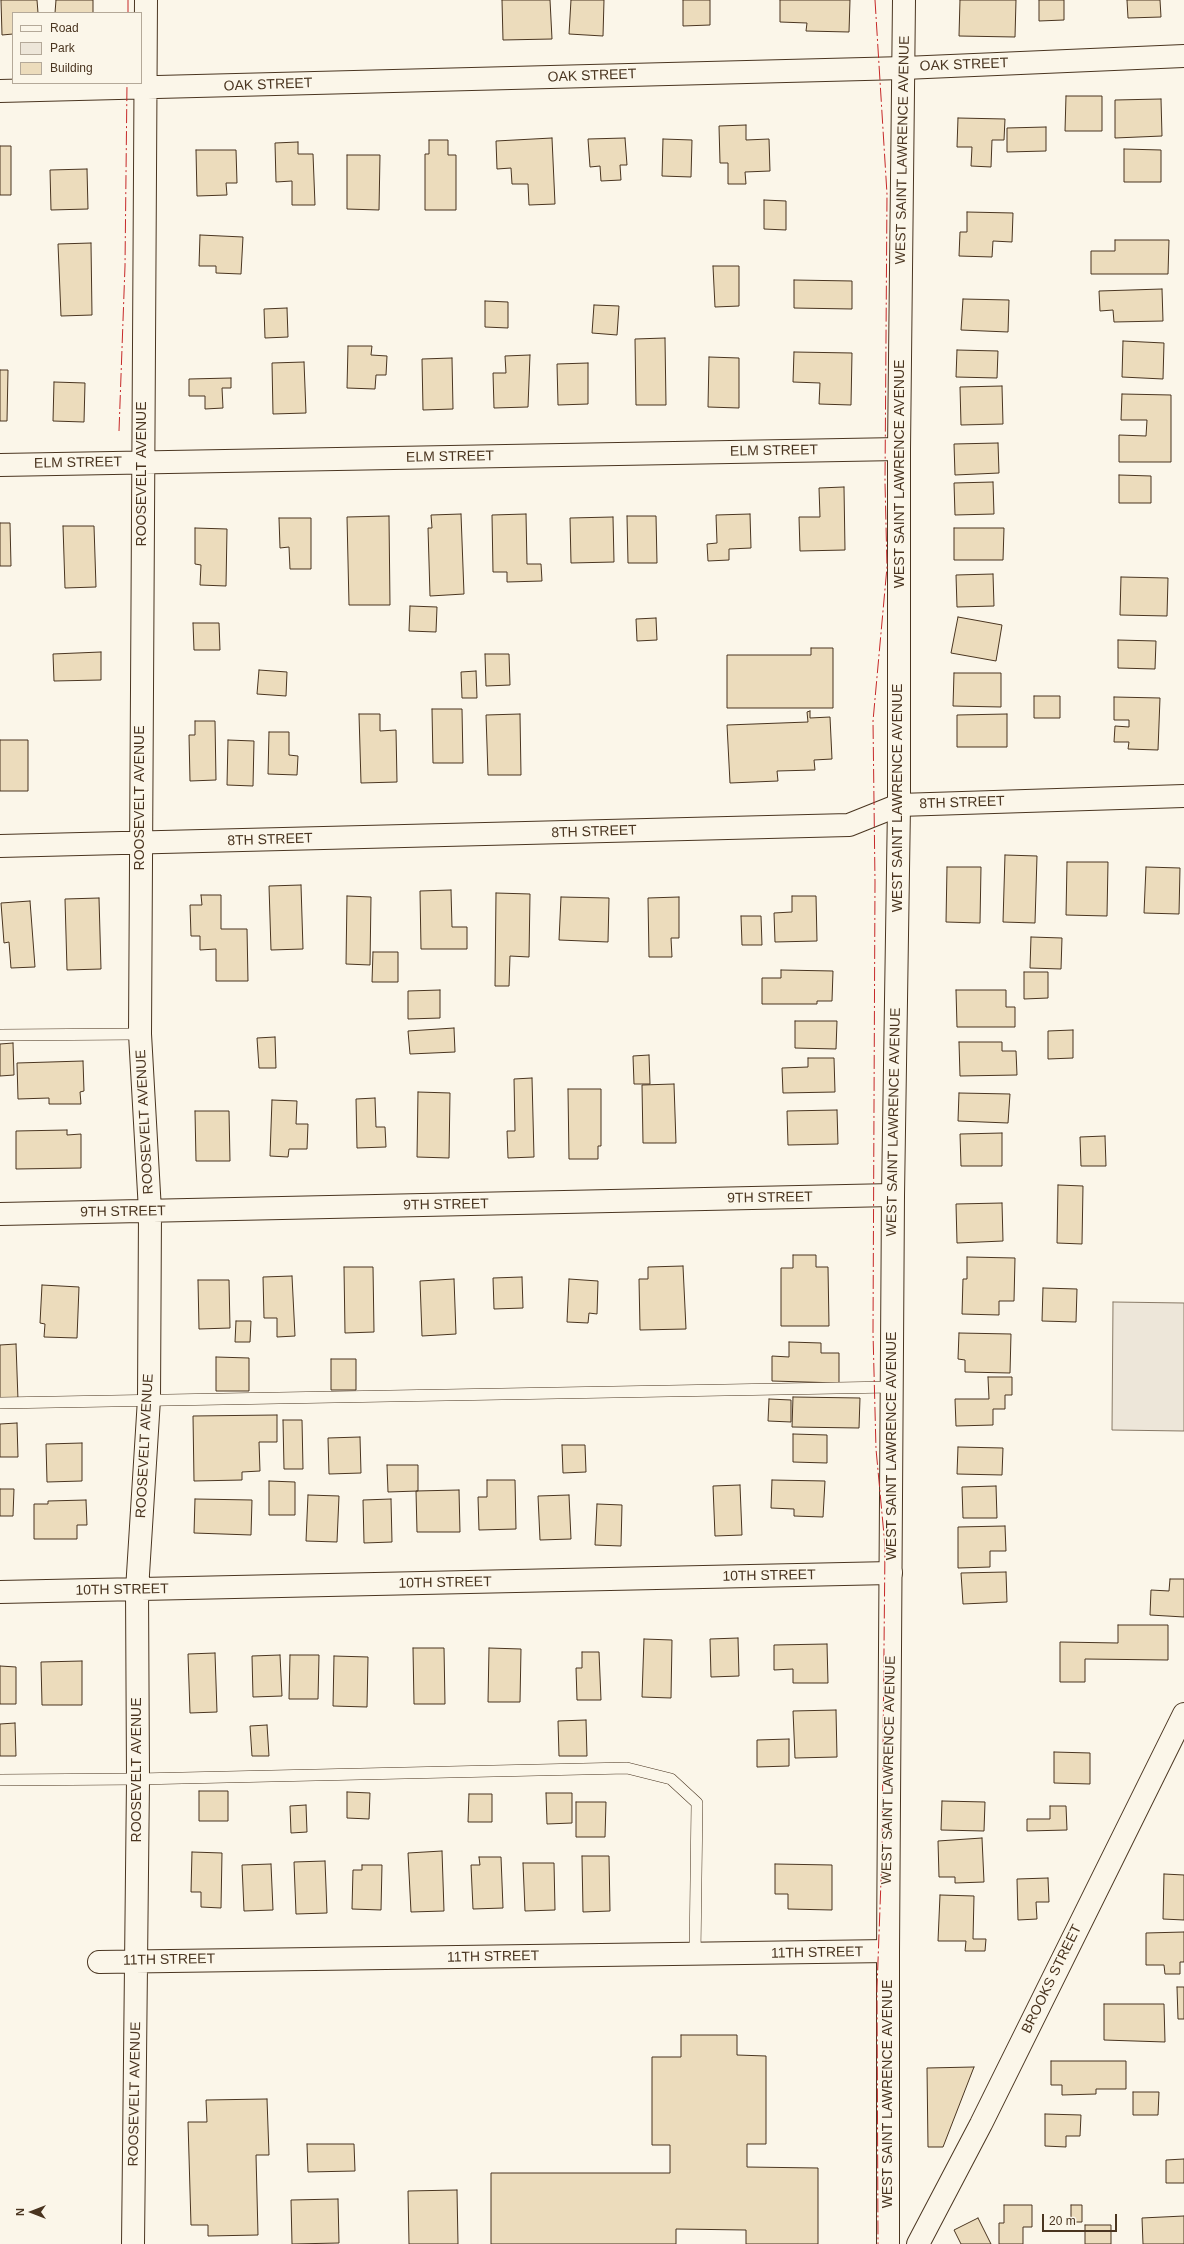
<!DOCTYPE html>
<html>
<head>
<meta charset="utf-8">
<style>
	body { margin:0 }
	#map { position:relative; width:1184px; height:2244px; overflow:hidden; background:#fbf6e9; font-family:Helvetica,sans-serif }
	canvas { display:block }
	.legend { position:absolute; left:12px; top:12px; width:130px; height:72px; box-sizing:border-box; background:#fbf6e9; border:1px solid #b4a999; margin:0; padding:5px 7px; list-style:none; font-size:12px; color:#4a3520 }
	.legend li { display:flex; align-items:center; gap:8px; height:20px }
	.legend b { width:20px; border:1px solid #b4a999 }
	.north { position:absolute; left:12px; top:2192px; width:40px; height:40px; -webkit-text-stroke:3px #fbf6e9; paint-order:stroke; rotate:270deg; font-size:11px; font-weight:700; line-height:16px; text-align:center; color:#4a3520 }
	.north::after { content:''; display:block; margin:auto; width:14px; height:18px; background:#4a3520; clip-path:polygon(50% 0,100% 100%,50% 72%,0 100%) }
	.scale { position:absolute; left:1042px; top:2214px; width:75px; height:18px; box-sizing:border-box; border:2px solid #4a3520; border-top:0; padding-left:5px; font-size:12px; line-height:14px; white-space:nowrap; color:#4a3520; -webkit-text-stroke:3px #fbf6e9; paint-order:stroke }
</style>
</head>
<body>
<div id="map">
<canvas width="1184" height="2244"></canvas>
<ul class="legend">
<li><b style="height:5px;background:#fbf6e9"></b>Road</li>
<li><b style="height:11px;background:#ede6d9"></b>Park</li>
<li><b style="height:11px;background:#ecdcbc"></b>Building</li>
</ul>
<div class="north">N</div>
<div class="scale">20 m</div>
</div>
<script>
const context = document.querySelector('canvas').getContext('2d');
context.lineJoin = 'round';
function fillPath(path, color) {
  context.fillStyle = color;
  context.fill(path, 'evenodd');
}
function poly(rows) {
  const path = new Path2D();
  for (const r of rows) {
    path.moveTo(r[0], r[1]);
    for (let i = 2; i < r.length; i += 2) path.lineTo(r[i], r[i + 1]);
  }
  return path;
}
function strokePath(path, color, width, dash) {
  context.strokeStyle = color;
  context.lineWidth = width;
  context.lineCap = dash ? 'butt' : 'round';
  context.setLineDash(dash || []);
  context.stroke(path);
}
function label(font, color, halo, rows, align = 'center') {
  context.font = font + ' Helvetica,sans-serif';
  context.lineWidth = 3;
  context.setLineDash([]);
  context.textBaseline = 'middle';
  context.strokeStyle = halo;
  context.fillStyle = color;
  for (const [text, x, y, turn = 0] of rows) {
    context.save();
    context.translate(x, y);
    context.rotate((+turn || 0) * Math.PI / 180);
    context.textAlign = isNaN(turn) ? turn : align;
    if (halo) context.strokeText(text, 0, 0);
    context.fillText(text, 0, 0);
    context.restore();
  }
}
const green = poly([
	[1113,1302,1184,1303,1184,1431,1112,1430,1113,1302]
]);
fillPath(green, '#ede6d9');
strokePath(green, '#887966', 1);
const building = poly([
	[1,0,37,0,38,13,13,13,13,34,2,35,1,0],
	[56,0,93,0,93,13,55,13,56,0],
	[502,0,550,0,552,39,503,40,502,0],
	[571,0,604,0,603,36,569,34,571,0],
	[683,0,710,0,710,25,683,26,683,0],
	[780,0,850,0,849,32,806,31,807,23,780,22,780,0],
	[960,0,1016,0,1015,37,959,36,960,0],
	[1039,0,1064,0,1064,20,1039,21,1039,0],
	[1127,0,1160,0,1161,17,1128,18,1127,0],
	[1066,96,1102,96,1102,131,1065,131,1066,96],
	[1161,99,1162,136,1115,138,1115,100,1161,99],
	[958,118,1005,119,1004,140,992,140,991,167,971,166,972,147,957,147,958,118],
	[746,125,746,140,769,139,770,171,745,172,746,184,728,184,728,163,720,163,719,126,746,125],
	[1046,127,1046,151,1007,152,1007,128,1046,127],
	[552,138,555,204,529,205,528,184,512,184,511,168,497,169,496,141,552,138],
	[625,138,627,165,620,165,621,180,601,181,600,166,590,167,588,139,625,138],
	[663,139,692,140,691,177,662,176,663,139],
	[429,140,448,140,448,155,456,155,456,210,425,210,425,154,429,154,429,140],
	[298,142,298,154,313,154,315,205,292,205,292,181,276,182,275,143,298,142],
	[0,146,11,146,11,195,0,195,0,146],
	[1124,149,1161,150,1161,182,1124,182,1124,149],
	[196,150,236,150,237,183,226,183,227,195,197,196,196,150],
	[347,155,380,155,379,210,347,209,347,155],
	[87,169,88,209,51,210,50,170,87,169],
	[764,200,786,201,786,230,764,229,764,200],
	[967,212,1013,213,1012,242,993,241,992,257,959,256,960,232,967,232,967,212],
	[200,235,243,237,241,274,216,273,216,266,199,266,200,235],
	[1115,240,1169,240,1168,274,1091,274,1091,251,1115,251,1115,240],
	[91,243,92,315,61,316,58,244,91,243],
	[713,266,739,266,739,306,715,307,713,266],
	[794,280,852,281,852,309,794,308,794,280],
	[1162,289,1163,321,1114,322,1113,310,1100,311,1099,291,1162,289],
	[963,299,1009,300,1008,332,961,330,963,299],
	[485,301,508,302,508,328,485,327,485,301],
	[594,305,619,306,617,335,592,333,594,305],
	[287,308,288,337,265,338,264,309,287,308],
	[665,338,666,405,636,405,635,339,665,338],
	[1123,341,1164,343,1163,379,1122,377,1123,341],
	[348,346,372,346,371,355,387,356,386,375,376,375,375,389,347,388,348,346],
	[957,350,998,351,997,378,956,377,957,350],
	[794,352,852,353,851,405,819,404,820,383,793,382,794,352],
	[530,355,528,407,494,408,493,373,506,373,505,356,530,355],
	[709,357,739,358,739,408,708,407,709,357],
	[452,358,453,409,423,410,422,359,452,358],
	[304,362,306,413,273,414,272,363,304,362],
	[588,363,588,404,558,405,557,364,588,363],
	[0,370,8,370,7,421,0,421,0,370],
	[231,378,231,388,222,388,223,408,205,409,205,396,189,396,189,379,231,378],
	[54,382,85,383,84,422,53,421,54,382],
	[1002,386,1003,424,961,425,960,387,1002,386],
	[1122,394,1171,395,1171,462,1119,462,1119,435,1146,436,1147,420,1121,420,1122,394],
	[998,443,999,473,955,475,954,444,998,443],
	[1119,475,1151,476,1151,503,1119,503,1119,475],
	[993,482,994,514,955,515,954,483,993,482],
	[844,487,845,550,800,551,799,517,820,517,819,488,844,487],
	[461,514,464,594,430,596,428,528,432,528,431,515,461,514],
	[526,514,527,564,541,564,542,581,507,582,507,572,493,572,492,515,526,514],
	[750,514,751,548,729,549,729,560,708,561,707,544,717,543,716,515,750,514],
	[389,516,390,605,349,605,347,517,389,516],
	[627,516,656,516,657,563,628,563,627,516],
	[613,517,614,562,571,563,570,518,613,517],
	[279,518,311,518,311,569,290,569,289,547,280,548,279,518],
	[0,523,10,523,11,566,0,566,0,523],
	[63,526,94,526,96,587,65,588,63,526],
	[195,528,227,529,226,586,200,585,201,565,195,564,195,528],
	[954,528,1004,528,1003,560,954,560,954,528],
	[993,574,994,606,957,607,956,575,993,574],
	[1121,577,1168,578,1167,616,1120,615,1121,577],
	[410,606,437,607,436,632,409,631,410,606],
	[958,617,1002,625,996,661,951,653,958,617],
	[656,618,657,640,637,641,636,619,656,618],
	[193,623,219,623,220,650,194,650,193,623],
	[1118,640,1156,641,1155,669,1118,668,1118,640],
	[811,648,833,648,833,708,727,708,727,655,811,655,811,648],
	[101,652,101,680,54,681,53,654,101,652],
	[485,654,509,654,510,685,486,686,485,654],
	[259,670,287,672,286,696,257,694,259,670],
	[476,671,477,698,462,698,461,672,476,671],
	[954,673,1001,673,1001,707,953,706,954,673],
	[1034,696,1060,696,1060,718,1034,718,1034,696],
	[1114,697,1160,698,1158,750,1128,749,1129,742,1114,742,1115,726,1129,727,1129,720,1114,720,1114,697],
	[432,709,462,709,463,763,433,763,432,709],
	[810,711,810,718,830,717,832,759,814,760,815,770,777,771,778,781,730,783,727,725,808,722,807,712,810,711],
	[359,714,380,714,380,731,396,730,397,782,361,783,359,714],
	[520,714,521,775,488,775,486,715,520,714],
	[1007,714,1007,747,957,747,957,715,1007,714],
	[195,721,215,721,216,780,190,781,189,735,195,735,195,721],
	[269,732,289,732,289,755,298,756,297,775,268,774,269,732],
	[0,740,28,740,28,791,0,791,0,740],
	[228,740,254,741,253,786,227,785,228,740],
	[1005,855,1037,856,1035,923,1003,922,1005,855],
	[1067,862,1108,862,1107,916,1066,915,1067,862],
	[947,867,981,867,980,923,946,922,947,867],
	[1146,867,1180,868,1179,914,1144,913,1146,867],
	[301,885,303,949,271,950,269,886,301,885],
	[451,890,452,927,467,927,467,949,421,949,420,891,451,890],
	[496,893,530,894,529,957,510,956,509,986,495,986,496,893],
	[201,895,221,895,221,929,247,929,248,981,216,981,216,949,200,950,200,936,191,936,190,905,202,905,201,895],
	[347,896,371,897,370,965,346,964,347,896],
	[792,896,816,896,817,941,775,942,774,913,792,912,792,896],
	[561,897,609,898,608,942,559,940,561,897],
	[679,897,679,938,671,938,672,957,649,957,648,898,679,897],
	[99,898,101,969,67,970,65,899,99,898],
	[30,901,35,967,11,968,9,942,4,943,1,903,30,901],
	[741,916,761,916,762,945,742,945,741,916],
	[1031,937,1062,938,1061,969,1030,968,1031,937],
	[373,952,398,952,398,982,372,982,373,952],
	[781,970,833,971,832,1001,817,1001,817,1004,762,1004,762,978,781,978,781,970],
	[1024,972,1048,972,1048,998,1024,999,1024,972],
	[440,990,440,1018,408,1019,408,991,440,990],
	[956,990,1006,990,1006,1007,1015,1007,1015,1027,957,1027,956,990],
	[795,1021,837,1021,836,1049,795,1048,795,1021],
	[454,1028,455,1052,410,1054,408,1031,454,1028],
	[1073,1030,1073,1058,1048,1059,1048,1031,1073,1030],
	[275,1037,276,1068,259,1068,257,1038,275,1037],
	[959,1042,1002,1042,1002,1051,1016,1051,1017,1075,960,1076,959,1042],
	[13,1043,14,1075,0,1076,0,1044,13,1043],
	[649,1055,650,1084,634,1084,633,1056,649,1055],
	[808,1058,834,1058,835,1092,783,1093,782,1068,808,1067,808,1058],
	[83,1061,84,1091,80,1092,81,1104,49,1104,49,1098,18,1099,17,1063,83,1061],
	[532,1078,534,1157,508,1158,507,1131,515,1131,514,1079,532,1078],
	[674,1084,676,1143,643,1143,642,1085,674,1084],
	[568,1089,601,1089,601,1146,598,1146,598,1159,569,1159,568,1089],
	[418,1092,450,1093,449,1158,417,1157,418,1092],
	[959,1093,1010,1094,1008,1123,958,1121,959,1093],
	[375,1098,376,1127,385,1127,386,1147,357,1148,356,1099,375,1098],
	[272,1100,297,1101,296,1124,308,1124,307,1149,289,1149,288,1157,270,1156,272,1100],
	[837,1110,838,1144,788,1145,787,1111,837,1110],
	[195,1111,229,1111,230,1161,196,1161,195,1111],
	[67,1130,67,1135,81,1134,81,1168,16,1169,16,1131,67,1130],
	[1002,1133,1002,1166,961,1166,960,1134,1002,1133],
	[1105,1136,1106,1166,1081,1166,1080,1137,1105,1136],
	[1058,1185,1083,1186,1082,1244,1057,1243,1058,1185],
	[1002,1203,1003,1241,957,1243,956,1204,1002,1203],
	[793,1255,816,1255,816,1267,828,1267,829,1326,781,1326,781,1268,793,1268,793,1255],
	[967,1257,1015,1258,1014,1301,999,1301,999,1315,962,1314,963,1279,967,1279,967,1257],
	[683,1266,686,1329,640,1330,639,1279,648,1279,648,1267,683,1266],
	[344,1267,373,1267,374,1332,345,1333,344,1267],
	[292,1276,295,1336,277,1337,277,1318,264,1318,263,1277,292,1276],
	[522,1277,523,1308,494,1309,493,1278,522,1277],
	[454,1279,456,1334,422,1336,420,1281,454,1279],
	[569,1279,598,1281,597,1314,589,1313,588,1323,567,1322,569,1279],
	[198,1280,229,1280,230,1328,199,1329,198,1280],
	[42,1285,79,1287,77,1338,44,1337,45,1324,40,1323,42,1285],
	[1043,1288,1077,1289,1076,1322,1042,1321,1043,1288],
	[236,1321,251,1321,250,1342,235,1342,236,1321],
	[959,1333,1011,1334,1010,1373,965,1372,965,1360,958,1359,959,1333],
	[789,1342,821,1343,821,1353,839,1353,839,1383,772,1381,772,1356,789,1357,789,1342],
	[16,1344,18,1400,0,1401,0,1345,16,1344],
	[216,1357,249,1358,249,1391,216,1391,216,1357],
	[331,1359,356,1359,356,1390,331,1390,331,1359],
	[988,1377,1012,1377,1012,1395,1005,1395,1005,1409,993,1409,993,1425,956,1426,955,1399,989,1399,988,1377],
	[793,1397,860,1398,859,1428,792,1427,793,1397],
	[769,1399,791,1400,791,1422,768,1421,769,1399],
	[277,1415,277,1442,259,1442,260,1471,242,1472,242,1480,194,1481,193,1416,277,1415],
	[283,1420,302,1420,303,1469,284,1469,283,1420],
	[17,1423,18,1457,0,1457,0,1424,17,1423],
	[793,1434,827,1435,827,1463,793,1462,793,1434],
	[360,1437,361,1473,329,1474,328,1438,360,1437],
	[82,1443,82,1481,47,1482,46,1444,82,1443],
	[562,1445,585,1445,586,1472,563,1473,562,1445],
	[958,1447,1003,1448,1002,1475,957,1474,958,1447],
	[387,1465,418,1465,418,1491,388,1492,387,1465],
	[487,1480,515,1480,516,1529,479,1530,478,1497,487,1497,487,1480],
	[772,1480,825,1481,823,1517,794,1516,794,1509,771,1508,772,1480],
	[269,1481,295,1482,295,1515,269,1515,269,1481],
	[740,1485,742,1535,715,1536,713,1486,740,1485],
	[996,1486,997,1518,963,1518,962,1487,996,1486],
	[0,1489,14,1489,13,1516,0,1516,0,1489],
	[459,1490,460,1532,417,1532,416,1491,459,1490],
	[308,1495,339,1496,337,1542,306,1541,308,1495],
	[569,1495,571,1539,540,1540,538,1496,569,1495],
	[195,1499,252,1500,251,1535,194,1533,195,1499],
	[391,1499,392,1542,364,1543,363,1500,391,1499],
	[86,1500,87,1525,77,1525,77,1539,34,1539,34,1504,48,1504,48,1501,86,1500],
	[597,1504,622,1505,621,1546,595,1545,597,1504],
	[1005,1526,1006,1551,990,1551,990,1567,958,1568,958,1527,1005,1526],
	[1006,1572,1007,1602,963,1604,961,1573,1006,1572],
	[1170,1579,1184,1579,1184,1617,1150,1615,1151,1590,1169,1591,1170,1579],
	[1118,1625,1168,1625,1168,1660,1085,1659,1085,1682,1060,1682,1060,1642,1118,1643,1118,1625],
	[738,1638,739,1676,711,1677,710,1639,738,1638],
	[644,1639,672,1640,671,1698,642,1697,644,1639],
	[827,1644,828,1683,793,1683,793,1669,774,1670,774,1645,827,1644],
	[413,1648,444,1648,445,1704,414,1704,413,1648],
	[489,1648,521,1649,520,1702,488,1702,489,1648],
	[582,1652,599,1652,601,1700,577,1700,576,1668,582,1668,582,1652],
	[215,1653,217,1712,190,1713,188,1654,215,1653],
	[280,1655,282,1696,253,1697,252,1656,280,1655],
	[290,1655,319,1655,318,1699,289,1699,290,1655],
	[334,1656,368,1657,367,1707,333,1706,334,1656],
	[82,1661,82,1705,42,1705,41,1662,82,1661],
	[0,1666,16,1667,16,1704,0,1704,0,1666],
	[836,1710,837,1757,795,1758,793,1711,836,1710],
	[586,1720,587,1756,559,1756,558,1721,586,1720],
	[15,1723,16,1756,0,1756,0,1724,15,1723],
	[267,1725,269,1756,252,1756,250,1726,267,1725],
	[789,1739,789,1766,757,1767,757,1740,789,1739],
	[1054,1752,1090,1753,1090,1784,1054,1783,1054,1752],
	[199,1791,228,1791,228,1821,199,1821,199,1791],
	[347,1792,370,1793,369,1819,347,1818,347,1792],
	[546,1793,572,1793,572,1823,547,1824,546,1793],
	[469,1794,492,1794,492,1822,468,1822,469,1794],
	[942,1801,985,1802,984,1831,941,1830,942,1801],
	[576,1802,606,1802,605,1837,576,1837,576,1802],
	[306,1805,307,1832,291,1833,290,1806,306,1805],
	[1050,1806,1066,1806,1067,1830,1027,1831,1027,1819,1050,1819,1050,1806],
	[982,1838,984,1882,955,1883,955,1877,939,1877,938,1841,982,1838],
	[442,1851,444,1911,411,1912,408,1853,442,1851],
	[192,1852,222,1853,221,1908,201,1907,201,1892,191,1892,192,1852],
	[582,1856,609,1856,610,1911,583,1912,582,1856],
	[479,1857,501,1857,503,1908,473,1909,471,1865,480,1865,479,1857],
	[325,1861,327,1913,296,1914,294,1862,325,1861],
	[523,1863,554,1863,555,1910,525,1911,523,1863],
	[271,1864,273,1910,244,1911,242,1865,271,1864],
	[775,1864,832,1865,832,1910,788,1909,788,1894,775,1894,775,1864],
	[362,1865,382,1865,381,1910,352,1909,353,1870,362,1870,362,1865],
	[1164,1874,1184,1875,1184,1920,1163,1919,1164,1874],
	[1048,1878,1049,1902,1036,1902,1037,1919,1018,1920,1017,1879,1048,1878],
	[940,1895,974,1896,973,1939,986,1939,985,1951,965,1951,966,1941,938,1941,940,1895],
	[1184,1932,1184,1962,1180,1962,1180,1974,1165,1974,1164,1965,1146,1965,1146,1933,1184,1932],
	[1177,1987,1184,1987,1184,2019,1178,2019,1177,1987],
	[1104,2004,1164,2004,1165,2042,1104,2040,1104,2004],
	[681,2035,737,2035,737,2055,766,2056,766,2144,747,2144,747,2167,818,2168,818,2244,746,2244,746,2230,676,2229,676,2244,491,2244,491,2173,670,2173,670,2145,652,2145,652,2057,681,2057,681,2035],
	[1051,2061,1126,2061,1126,2089,1096,2089,1096,2094,1062,2095,1062,2085,1051,2085,1051,2061],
	[974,2067,943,2147,928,2147,927,2068,974,2067],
	[1133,2092,1159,2092,1158,2115,1133,2115,1133,2092],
	[267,2099,269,2155,256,2155,258,2235,208,2236,208,2225,191,2225,188,2122,207,2122,206,2100,267,2099],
	[1045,2114,1081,2115,1080,2136,1066,2136,1066,2147,1045,2146,1045,2114],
	[307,2144,354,2144,355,2171,308,2172,307,2144],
	[1184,2159,1184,2183,1166,2183,1166,2160,1184,2159],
	[457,2190,458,2244,409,2244,408,2191,457,2190],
	[338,2199,339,2243,292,2244,291,2200,338,2199],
	[1004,2205,1032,2205,1032,2227,1023,2227,1023,2244,999,2244,999,2223,1004,2223,1004,2205],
	[1071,2205,1082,2205,1082,2222,1071,2222,1071,2205],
	[1184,2216,1184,2244,1143,2244,1142,2218,1184,2216],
	[978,2218,991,2244,961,2244,954,2230,978,2218],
	[1085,2225,1111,2225,1111,2244,1085,2244,1085,2225]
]);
fillPath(building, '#ecdcbc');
strokePath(building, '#4a3520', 1);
const lane = poly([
	[0,1035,140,1034],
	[0,1403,892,1387],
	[0,1780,138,1779,627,1768,671,1779,697,1803,695,1955]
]);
const street = poly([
	[0,91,904,68,1184,56],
	[0,465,899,449],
	[0,846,849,825,899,805,1184,796],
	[0,1214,893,1195],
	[0,1592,891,1573],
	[99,1962,888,1951],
	[133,2244,138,1779,137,1590,149,1399,150,1211,140,1034,146,0],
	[918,2244,981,2124,1184,1714]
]);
const secondary = poly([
	[888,2244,888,1951,893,1195,899,805,899,449,904,0]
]);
strokePath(lane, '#4a3520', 12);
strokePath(street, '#4a3520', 24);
strokePath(secondary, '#4a3520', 24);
strokePath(lane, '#fbf6e9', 11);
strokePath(street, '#fbf6e9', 22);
strokePath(secondary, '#fbf6e9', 22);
strokePath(poly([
	[875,0,887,194,885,482,887,567,873,721,875,882,873,1333,876,1449,885,1546,882,1854,877,1988,878,2244],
	[128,13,128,0],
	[119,431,125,266,127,83]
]), '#c62828', 1, [14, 3, 2, 3]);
label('14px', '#4a3520', '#fbf6e9', [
	["OAK STREET",964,65,-2],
	["OAK STREET",592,76,-2],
	["OAK STREET",268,85,-2],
	["WEST SAINT LAWRENCE AVENUE",903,150,-89],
	["ELM STREET",774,451,-1],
	["ELM STREET",450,457,-1],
	["ELM STREET",78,463,-1],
	["ROOSEVELT AVENUE",142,474,-90],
	["WEST SAINT LAWRENCE AVENUE",900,474,-90],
	["ROOSEVELT AVENUE",140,798,-90],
	["WEST SAINT LAWRENCE AVENUE",898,798,-90],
	["8TH STREET",962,803,-2],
	["8TH STREET",594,832,-2],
	["8TH STREET",270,840,-2],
	["ROOSEVELT AVENUE",145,1122,-93],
	["WEST SAINT LAWRENCE AVENUE",894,1122,-89],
	["9TH STREET",770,1198,-1],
	["9TH STREET",446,1205,-1],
	["9TH STREET",123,1212,-1],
	["ROOSEVELT AVENUE",145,1446,-87],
	["WEST SAINT LAWRENCE AVENUE",892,1446,-90],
	["10TH STREET",769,1576,-1],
	["10TH STREET",445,1583,-1],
	["10TH STREET",122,1590,-1],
	["ROOSEVELT AVENUE",137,1770,-90],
	["WEST SAINT LAWRENCE AVENUE",889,1770,-89],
	["11TH STREET",817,1953,-1],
	["11TH STREET",493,1957,-1],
	["11TH STREET",169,1960,-1],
	["BROOKS STREET",1052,1979,-64],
	["ROOSEVELT AVENUE",135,2094,-89],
	["WEST SAINT LAWRENCE AVENUE",888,2094,-90]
]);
</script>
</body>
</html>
